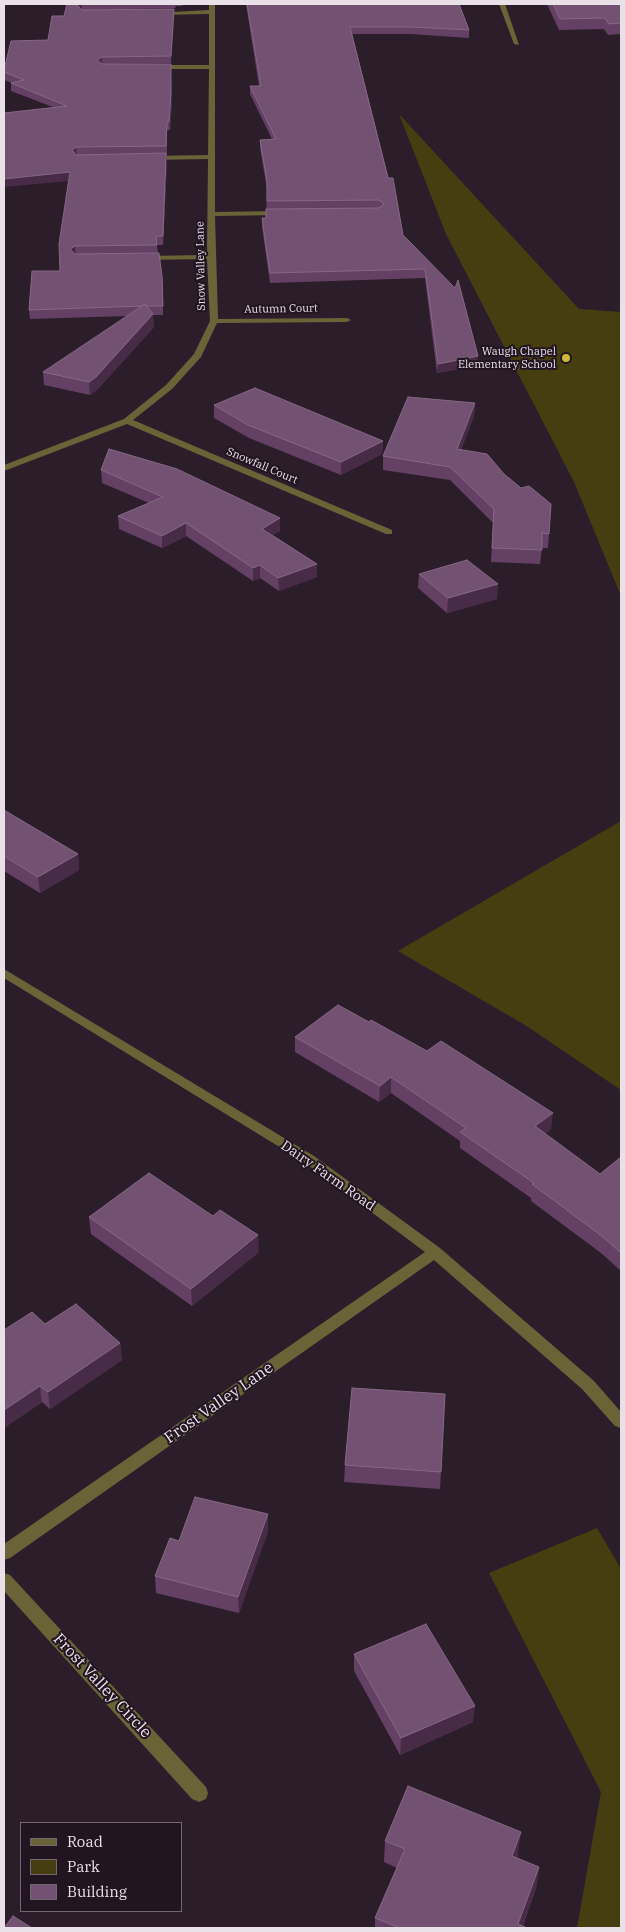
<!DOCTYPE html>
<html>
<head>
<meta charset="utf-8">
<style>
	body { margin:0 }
	#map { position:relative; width:625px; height:1932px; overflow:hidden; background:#2b1e2a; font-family:"IBM Plex Serif",serif }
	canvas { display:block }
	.frame { position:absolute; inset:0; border:5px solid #e9e0e8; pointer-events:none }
	.legend { position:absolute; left:20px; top:1822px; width:162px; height:90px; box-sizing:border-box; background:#211521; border:1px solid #716671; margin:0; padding:6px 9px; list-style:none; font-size:15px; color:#e9e0e8 }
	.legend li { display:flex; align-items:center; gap:10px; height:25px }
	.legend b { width:25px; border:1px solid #716671 }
</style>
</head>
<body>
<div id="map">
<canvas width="625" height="1932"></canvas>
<div class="frame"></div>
<ul class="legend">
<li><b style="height:6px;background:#6b6338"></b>Road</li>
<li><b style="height:14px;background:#463e11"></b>Park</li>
<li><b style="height:14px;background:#735173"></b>Building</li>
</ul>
</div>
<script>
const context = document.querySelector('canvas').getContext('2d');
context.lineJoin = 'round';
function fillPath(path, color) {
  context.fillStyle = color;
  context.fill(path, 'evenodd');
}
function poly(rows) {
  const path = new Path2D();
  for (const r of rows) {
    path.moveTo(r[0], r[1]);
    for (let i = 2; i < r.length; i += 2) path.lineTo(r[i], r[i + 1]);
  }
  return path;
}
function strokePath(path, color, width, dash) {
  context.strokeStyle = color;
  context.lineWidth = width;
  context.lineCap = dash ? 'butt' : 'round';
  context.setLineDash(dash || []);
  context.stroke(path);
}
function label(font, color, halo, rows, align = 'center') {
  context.font = font + ' "IBM Plex Serif",serif';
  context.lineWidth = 4;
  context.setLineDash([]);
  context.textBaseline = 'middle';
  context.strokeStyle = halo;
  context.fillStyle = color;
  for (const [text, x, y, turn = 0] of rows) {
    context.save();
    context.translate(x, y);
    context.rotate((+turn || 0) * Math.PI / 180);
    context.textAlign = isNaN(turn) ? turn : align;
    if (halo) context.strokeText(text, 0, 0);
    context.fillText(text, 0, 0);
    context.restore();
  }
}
fillPath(poly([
	[399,114,579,309,621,312,621,596,574,482,446,234],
	[621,821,621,1090,525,1025,398,951],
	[597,1528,621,1569,621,1928,577,1928,601,1792,489,1573]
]), '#463e11');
fillPath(poly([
	[209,4,215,4,215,212,282,211,285,213,282,215,215,216,218,319,347,318,351,320,347,322,217,323,201,357,172,389,133,420,392,530,392,534,386,534,127,424,4,471,4,465,124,419,166,385,194,354,210,321,207,259,143,260,139,258,143,256,207,255,208,159,150,160,147,158,150,156,208,155,209,69,155,69,152,67,155,65,209,65,209,14,159,15,156,13,209,10,209,4],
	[499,4,505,4,519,45,514,44,499,4],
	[4,969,314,1156,440,1248,594,1381,621,1412,621,1428,615,1426,582,1389,434,1260,10,1558,4,1560,4,1544,425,1252,304,1162,4,978,4,969],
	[4,1573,10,1575,206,1787,208,1793,206,1799,199,1802,192,1799,4,1591,4,1573]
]), '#6b6338');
fillPath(poly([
	[67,4,185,4,182,6,176,6,175,8,81,10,174,9,174,16,171,63,102,64,172,102,170,130,167,130,167,162,163,245,157,245,158,253,163,285,163,315,153,315,154,327,97,390,90,395,44,385,43,372,127,316,30,319,29,310,60,271,68,181,53,107,11,91,11,83,12,83,4,80,4,70,48,40,64,16],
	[246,4,459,4,469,30,469,38,411,34,352,34,403,235,455,288,477,366,437,373,425,278,270,283,262,227,262,218,266,218,267,189,260,148,260,140,272,139,250,94,250,86,259,86],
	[547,4,621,4,621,34,608,35,604,29,559,30],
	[475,403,474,416,461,449,549,534,548,548,542,548,540,564,491,562,493,523,450,480,383,470,383,456],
	[214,405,383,441,382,454,341,475,249,438,214,418],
	[101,470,280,531,273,535,317,564,317,577,279,591,260,578,253,581,186,536,162,548,119,529,118,516,149,503,102,483],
	[419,574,497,599,447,613,418,588],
	[4,810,78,854,79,870,40,893,4,871],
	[295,1037,551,1129,545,1134,600,1174,621,1157,621,1271,601,1253,531,1201,531,1198,460,1148,460,1141,391,1093,379,1102,295,1052],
	[89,1217,259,1252,192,1306,91,1234],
	[45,1324,120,1343,122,1360,50,1409,42,1402,4,1428,4,1330],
	[445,1394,440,1489,344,1482,345,1465],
	[268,1531,239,1613,156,1593,155,1576],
	[354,1654,473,1722,400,1755,354,1671],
	[385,1841,518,1853,517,1858,539,1867,536,1888,523,1926,527,1928,375,1928,375,1918,397,1868,384,1862]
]), '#654065');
fillPath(poly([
	[79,4,82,4,82,9,77,12,77,5],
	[174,9,174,16,171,63,171,56],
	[102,57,102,64,97,67,97,60],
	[171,71,172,102,170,130,169,122],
	[76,147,77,155,72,150],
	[166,153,167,162,163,245,163,236],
	[70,172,70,181,4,187,4,179],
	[75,246,76,255,70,249],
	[153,314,154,327,97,390,90,395,89,382],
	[478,356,477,366,437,373,438,364],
	[475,403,474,416,457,462,457,449],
	[383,441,382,454,341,475,341,462],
	[280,518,280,531,263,541,262,529],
	[186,523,186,536,162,548,162,536],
	[317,564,317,577,279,591,278,578],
	[260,565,260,578,253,581,253,568],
	[498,584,497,599,447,613,448,598],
	[78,854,79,870,40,893,38,877],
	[391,1077,391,1093,379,1102,380,1086],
	[553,1113,551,1129,533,1142,535,1126],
	[258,1235,259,1252,192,1306,191,1289],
	[120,1343,122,1360,50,1409,48,1392],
	[40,1386,42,1402,4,1428,4,1410],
	[268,1514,268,1531,239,1613,238,1597],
	[475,1706,473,1722,400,1755,401,1738],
	[521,1832,518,1853,510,1877,512,1856],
	[539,1867,536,1888,522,1928,518,1924]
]), '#482b47');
const building = poly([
	[67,4,79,4,77,5,82,10,174,9,171,56,102,57,97,60,102,64,171,64,171,94,169,122,167,122,166,146,76,147,72,150,76,155,166,153,163,236,156,236,157,245,75,246,70,249,75,254,159,253,162,276,163,306,146,306,145,304,142,306,29,310,32,271,60,271,59,244,70,172,4,179,4,113,67,106,11,83,24,80,4,72,4,70,11,41,48,40,52,16,64,16,67,4],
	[247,4,459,4,469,30,411,27,350,27,388,178,393,178,403,235,455,288,458,280,478,356,438,364,425,269,270,273,262,218,266,218,266,209,379,208,384,204,379,200,267,201,267,181,260,140,276,139,250,86,261,86,247,4],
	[553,4,621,4,621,23,609,24,605,18,560,19,553,4],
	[145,304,153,314,96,377,89,382,43,372,145,304],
	[255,388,383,441,341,462,248,425,214,405,255,388],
	[408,397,475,403,457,449,487,454,504,474,521,488,529,486,551,504,549,534,542,533,542,550,492,548,494,509,450,467,383,456,408,397],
	[109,449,177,469,280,518,262,529,317,564,278,578,260,565,253,568,186,523,162,536,118,516,163,497,101,470,109,449],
	[467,560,498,584,448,598,419,574,467,560],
	[4,810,78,854,38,877,4,856,4,810],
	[338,1005,369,1022,371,1020,427,1051,441,1041,553,1113,535,1126,600,1174,621,1157,621,1253,603,1237,532,1184,534,1183,460,1132,466,1128,391,1077,380,1086,295,1037,338,1005],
	[149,1173,213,1216,220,1210,258,1235,191,1289,89,1217,149,1173],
	[76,1304,120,1343,48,1392,40,1386,4,1410,4,1330,32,1312,45,1324,76,1304],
	[352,1388,445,1394,441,1472,345,1465,352,1388],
	[195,1497,268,1514,238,1597,155,1576,170,1538,179,1541,195,1497],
	[426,1624,475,1706,401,1738,354,1654,426,1624],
	[408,1786,521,1832,512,1856,539,1867,518,1924,527,1928,400,1928,375,1918,405,1849,385,1841,408,1786],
	[13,1916,32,1928,4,1928,13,1916]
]);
fillPath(building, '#735173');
strokePath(building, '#866885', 1);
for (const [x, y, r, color] of [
	[566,358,5,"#ceb837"]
]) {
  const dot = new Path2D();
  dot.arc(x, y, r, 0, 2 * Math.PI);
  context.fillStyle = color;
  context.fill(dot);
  strokePath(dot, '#211521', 2);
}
label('11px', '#e9e0e8', '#211521', [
	["Snow Valley Lane",201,266,-91],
	["Autumn Court",281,309,-1],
	["Snowfall Court",262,466,23]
]);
label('11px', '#e9e0e8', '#211521', [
	["Waugh Chapel",556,352],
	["Elementary School",556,365]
], 'right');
label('14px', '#e9e0e8', '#211521', [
	["Dairy Farm Road",328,1176,35]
]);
label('16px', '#e9e0e8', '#211521', [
	["Frost Valley Lane",219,1403,-35],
	["Frost Valley Circle",102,1686,47]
]);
</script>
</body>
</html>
